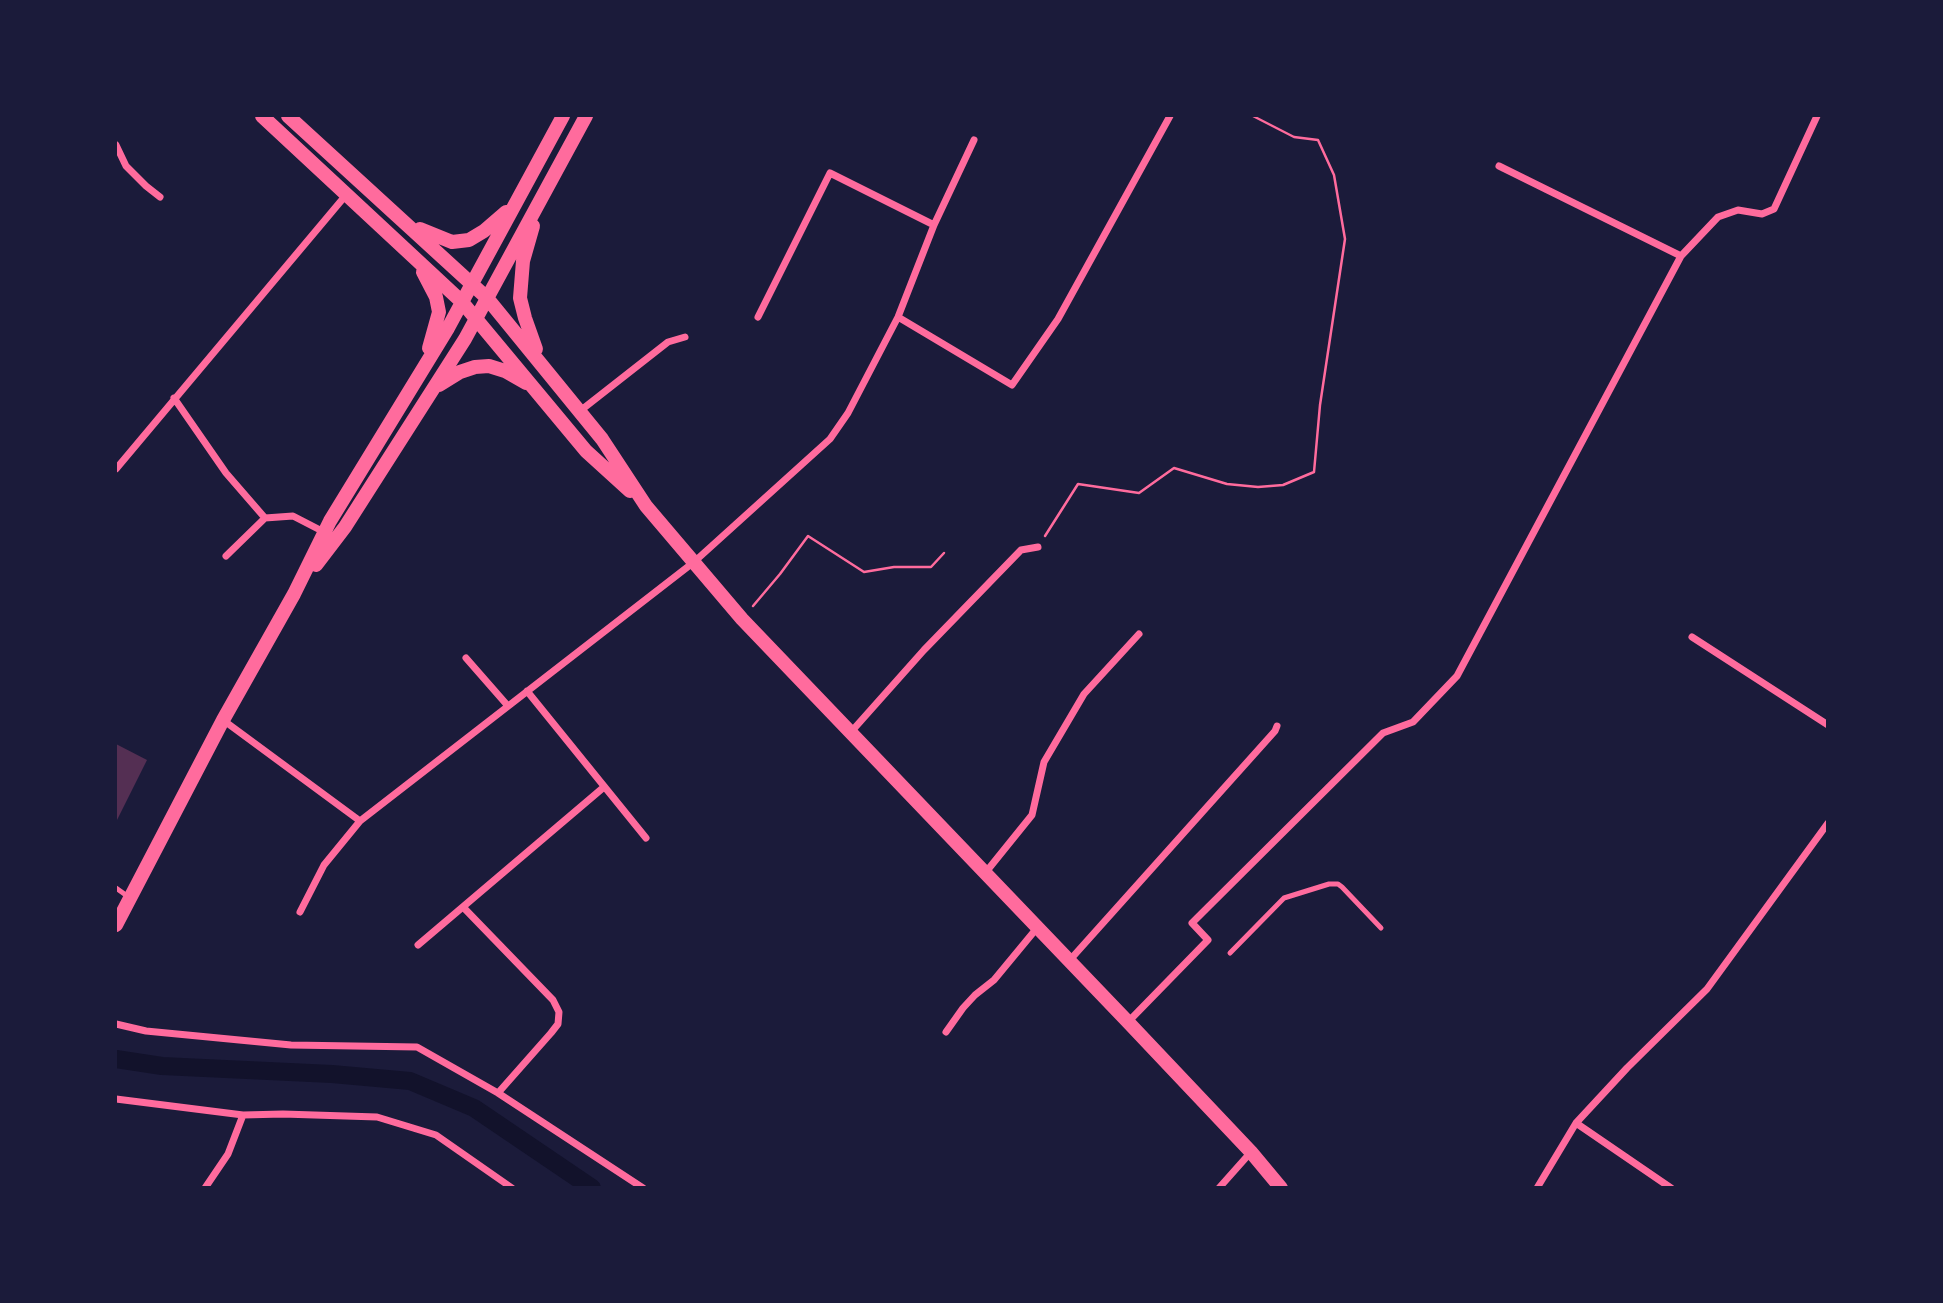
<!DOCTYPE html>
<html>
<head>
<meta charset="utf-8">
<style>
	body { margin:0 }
	#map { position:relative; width:1943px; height:1303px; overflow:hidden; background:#1b1b3a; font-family:"Asap Condensed",sans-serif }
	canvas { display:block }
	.frame { position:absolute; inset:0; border:117px solid #1b1b3a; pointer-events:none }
</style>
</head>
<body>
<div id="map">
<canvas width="1943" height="1303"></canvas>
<div class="frame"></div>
</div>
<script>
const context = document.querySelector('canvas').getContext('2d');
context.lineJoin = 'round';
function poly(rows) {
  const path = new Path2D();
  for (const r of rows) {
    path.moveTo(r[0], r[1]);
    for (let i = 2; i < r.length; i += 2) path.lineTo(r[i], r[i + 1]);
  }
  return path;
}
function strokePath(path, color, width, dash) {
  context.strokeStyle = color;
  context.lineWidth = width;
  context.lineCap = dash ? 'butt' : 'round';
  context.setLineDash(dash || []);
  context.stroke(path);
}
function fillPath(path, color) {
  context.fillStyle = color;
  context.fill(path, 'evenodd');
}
strokePath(poly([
	[116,1059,162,1066,332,1074,410,1081,474,1108,592,1188]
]), '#12122b', 18);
fillPath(poly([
	[116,744,147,760,116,822]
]), '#542f53');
strokePath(poly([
	[1045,536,1078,484,1139,493,1174,468,1227,484,1258,487,1283,485,1314,472,1320,405,1345,239,1334,175,1318,140,1294,137,1253,116],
	[753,606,780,574,808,536,864,572,894,567,931,567,944,553]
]), '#ff6b9d', 2.5);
strokePath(poly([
	[116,888,130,898],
	[1230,953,1284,898,1329,884,1338,884,1342,887,1381,928]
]), '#ff6b9d', 5);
strokePath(poly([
	[116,145,126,166,146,186,160,197],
	[1499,166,1681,256],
	[758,317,830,173,934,225],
	[898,317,1012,385,1058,319,1170,116],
	[174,398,226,473,265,518,293,516,324,532],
	[580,411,668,342,685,337],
	[116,469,346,195],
	[226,556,265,518],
	[1692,637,1828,725],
	[466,658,508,706],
	[527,691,646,838],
	[223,720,360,821],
	[851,732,924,650,1021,550,1038,547],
	[986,872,1032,815,1044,762,1084,694,1139,634],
	[463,907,553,1000,559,1012,558,1024,551,1033,498,1093],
	[300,912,324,865,360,821,694,562,830,439,848,413,898,317,934,225,974,140],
	[418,945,604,787],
	[1069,961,1275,731,1277,726],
	[1128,1022,1208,940,1192,923,1383,733,1413,722,1457,676,1681,256,1718,217,1738,210,1762,214,1774,209,1817,116],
	[116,1024,146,1031,291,1045,417,1047,498,1093,643,1188],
	[946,1032,963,1008,975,995,994,980,1037,928],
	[116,1099,243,1115,283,1114,377,1117,436,1135,512,1188],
	[1576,1123,1671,1188],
	[205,1188,228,1154,243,1115],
	[1219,1188,1251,1152],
	[1537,1188,1576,1123,1627,1068,1707,989,1828,823]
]), '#ff6b9d', 7);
strokePath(poly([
	[262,116,462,302,586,451,630,491],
	[288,116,487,298,602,439,646,506,742,619,1128,1022,1251,1152,1281,1188],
	[533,226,523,261,520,298,525,318,536,349],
	[420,229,452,242,469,240,484,231,506,212],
	[423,272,436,297,439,312,429,348],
	[439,385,460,372,475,367,489,366,505,371,526,383],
	[316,565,345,527,465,339,586,116],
	[116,925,223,720,294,594,330,521,448,328,563,116]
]), '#ff6b9d', 14);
</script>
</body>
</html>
